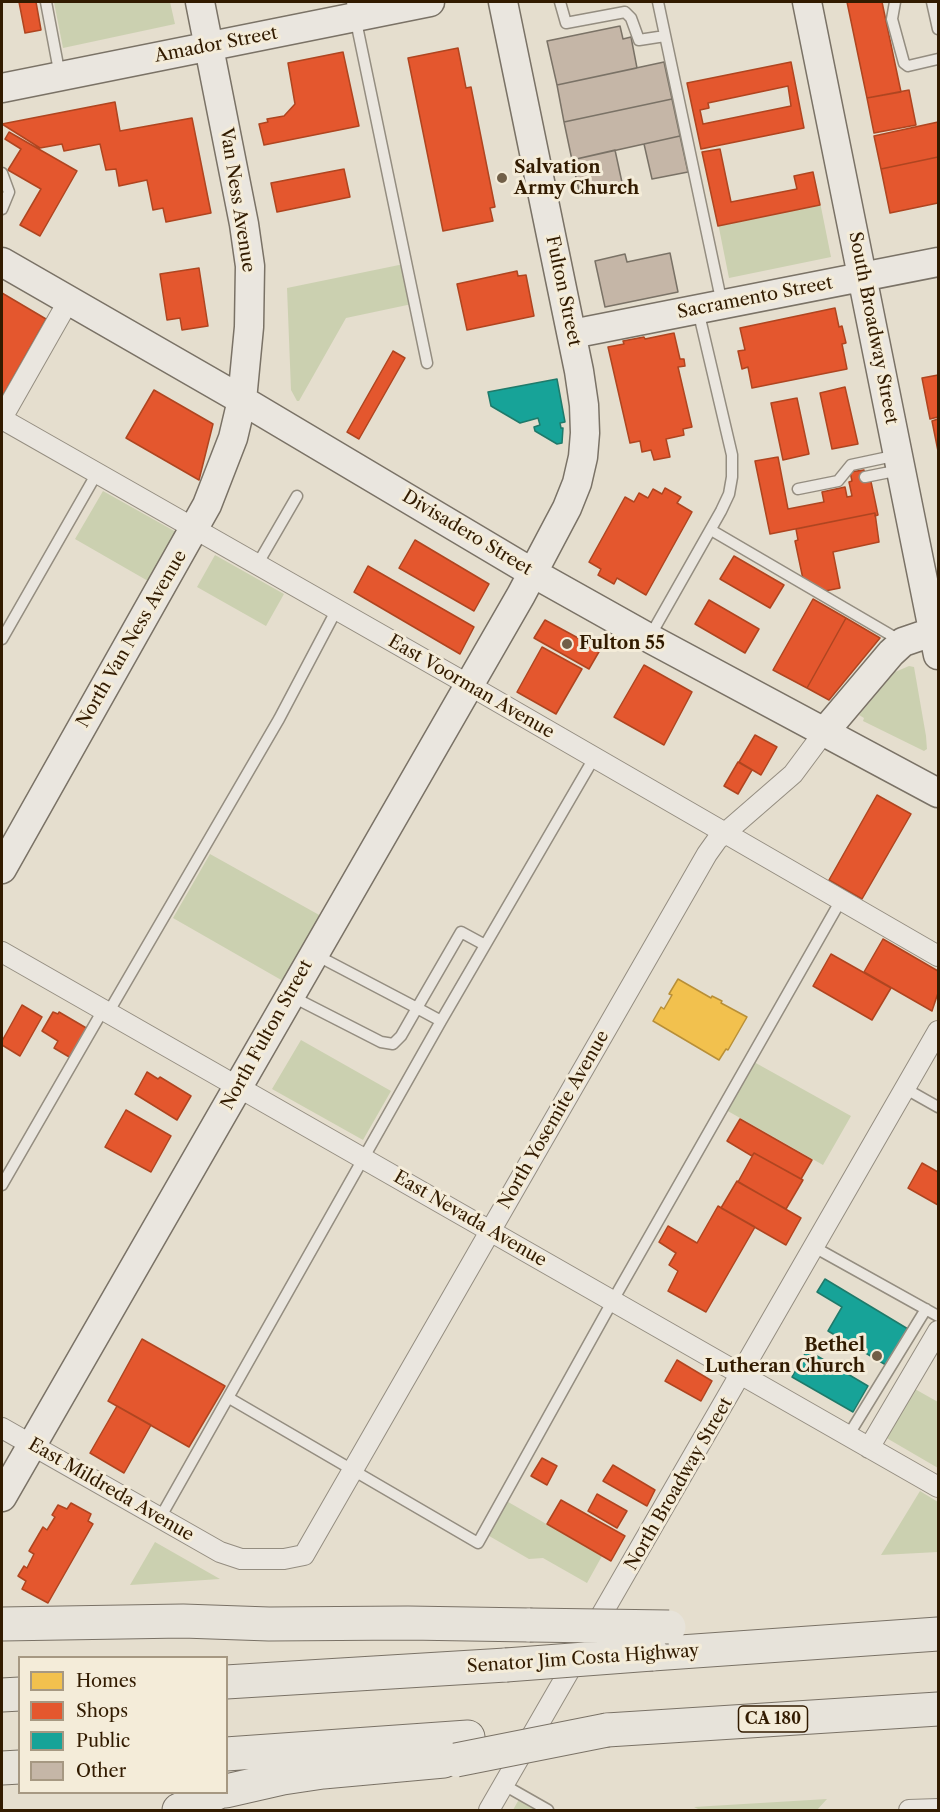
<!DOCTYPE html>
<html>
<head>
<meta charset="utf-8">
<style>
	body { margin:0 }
	#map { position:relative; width:940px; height:1812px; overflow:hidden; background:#e5dece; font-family:"Libre Caslon Text",serif }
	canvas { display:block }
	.frame { position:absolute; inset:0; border:3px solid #321b00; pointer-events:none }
	.legend { position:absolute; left:18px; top:1656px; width:210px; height:138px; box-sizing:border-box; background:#f4ecd9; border:2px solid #a69882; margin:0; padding:8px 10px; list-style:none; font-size:18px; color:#321b00 }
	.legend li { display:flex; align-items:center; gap:12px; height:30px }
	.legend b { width:30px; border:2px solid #a69882 }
</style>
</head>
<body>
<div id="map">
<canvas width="940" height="1812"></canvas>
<div class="frame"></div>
<ul class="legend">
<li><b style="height:16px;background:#f2c14e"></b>Homes</li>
<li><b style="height:16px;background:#e4572e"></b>Shops</li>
<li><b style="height:16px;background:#17a398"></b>Public</li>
<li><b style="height:16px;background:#c5b6a7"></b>Other</li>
</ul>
</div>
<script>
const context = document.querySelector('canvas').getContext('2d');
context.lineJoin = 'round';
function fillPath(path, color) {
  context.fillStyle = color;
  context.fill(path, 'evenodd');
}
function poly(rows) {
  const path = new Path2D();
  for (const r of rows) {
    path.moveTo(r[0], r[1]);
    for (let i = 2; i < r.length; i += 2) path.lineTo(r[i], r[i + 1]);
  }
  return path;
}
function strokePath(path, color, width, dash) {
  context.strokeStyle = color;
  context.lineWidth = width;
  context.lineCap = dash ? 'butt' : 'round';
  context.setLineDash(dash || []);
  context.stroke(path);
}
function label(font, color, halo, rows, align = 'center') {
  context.font = font + ' "Libre Caslon Text",serif';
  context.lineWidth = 6;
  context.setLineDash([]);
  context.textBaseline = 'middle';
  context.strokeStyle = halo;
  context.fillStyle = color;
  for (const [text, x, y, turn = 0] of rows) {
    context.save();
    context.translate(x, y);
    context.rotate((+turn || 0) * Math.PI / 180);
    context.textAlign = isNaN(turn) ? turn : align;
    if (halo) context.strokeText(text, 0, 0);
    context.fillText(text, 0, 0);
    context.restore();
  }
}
fillPath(poly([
	[54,2,170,2,175,24,63,48],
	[820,202,831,257,729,278,718,223],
	[404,264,412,304,346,318,299,401,297,401,291,390,287,288],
	[103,491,176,532,148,581,75,539],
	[215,555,284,594,266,626,197,587],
	[909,666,914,667,926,736,927,749,924,751,863,721,864,718,859,715,895,672],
	[210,854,321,916,283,981,173,918],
	[301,1040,391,1091,363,1140,272,1089],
	[754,1062,851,1116,823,1165,726,1110],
	[906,1384,938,1402,938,1468,878,1433],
	[920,1491,938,1502,938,1552,881,1555],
	[503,1499,602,1556,587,1583,543,1558,529,1559,484,1533],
	[155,1542,220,1579,130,1585],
	[523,1792,557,1810,513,1810],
	[827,1799,817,1810,700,1810,694,1807]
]), '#cbd0b0');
const homes = poly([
	[678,979,711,998,712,996,722,1001,721,1003,747,1017,728,1050,726,1049,719,1060,653,1021,661,1007,664,1009,672,995,669,994,678,979]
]);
fillPath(homes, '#f2c14e');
strokePath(homes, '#b88f37', 1.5);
const shops = poly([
	[19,2,36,2,41,30,25,33,19,2],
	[847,2,882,2,901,92,867,98,847,2],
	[458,48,466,88,471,87,495,207,490,208,493,221,443,231,408,58,458,48],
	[343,52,359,126,264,145,259,124,268,122,267,119,284,116,295,104,288,63,343,52],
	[791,62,804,128,701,149,687,83,791,62],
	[788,86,791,106,703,124,700,110,709,108,708,103,788,86],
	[909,90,916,125,874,133,867,98,909,90],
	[115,102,120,131,192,118,211,213,166,222,163,208,153,210,147,180,119,186,116,169,106,170,100,144,64,151,62,144,40,148,2,124,115,102],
	[938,122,938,157,881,169,874,136,938,122],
	[9,132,77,171,40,236,20,225,41,189,8,170,21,149,5,139,9,132],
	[720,149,731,202,797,189,794,176,813,172,820,205,718,226,702,152,720,149],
	[938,157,938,203,890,213,881,169,938,157],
	[344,169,350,197,277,212,271,183,344,169],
	[199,268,208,326,182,330,180,318,167,320,160,274,199,268],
	[517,271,518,276,526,275,534,316,467,330,457,284,517,271],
	[2,293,46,319,2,397,2,293],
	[835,308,839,327,842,326,846,343,842,344,847,369,752,388,748,367,742,369,738,351,745,350,740,328,835,308],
	[674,333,680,359,684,359,685,366,678,367,692,427,683,429,684,435,666,439,670,457,654,460,651,450,642,452,640,441,630,443,608,347,624,344,623,341,644,337,645,339,674,333],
	[393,351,405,358,359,439,347,432,393,351],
	[938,375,938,417,930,419,922,378,938,375],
	[845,387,858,444,832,449,820,393,845,387],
	[154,390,213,424,199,480,126,438,154,390],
	[797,398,809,454,783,460,771,403,797,398],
	[938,419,938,451,932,421,938,419],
	[778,457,788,509,824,502,822,492,845,487,847,497,852,496,849,482,852,481,850,472,864,470,865,478,870,477,878,515,875,516,875,513,770,534,755,461,778,457],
	[665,488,681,497,677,503,692,512,646,595,617,578,614,584,598,575,601,569,589,562,625,497,634,502,639,493,648,498,653,489,662,494,665,488],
	[875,513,879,542,833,552,840,588,825,591,803,579,795,541,798,540,796,529,875,513],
	[415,540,489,584,474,611,399,568,415,540],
	[734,556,784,585,770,608,720,579,734,556],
	[368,566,474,627,460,654,354,592,368,566],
	[813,599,846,618,807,688,773,670,813,599],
	[709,600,759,629,745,653,695,624,709,600],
	[846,618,880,638,829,700,807,688,846,618],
	[545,620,600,650,589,669,534,638,545,620],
	[542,647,582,669,556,714,517,692,542,647],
	[644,665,692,692,664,745,614,717,644,665],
	[755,735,777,747,761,775,739,762,755,735],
	[738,762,752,770,738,794,724,786,738,762],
	[877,795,911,814,862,899,829,880,877,795],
	[883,939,938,971,938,993,932,1011,864,972,883,939],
	[831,954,891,988,872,1020,813,986,831,954],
	[22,1005,42,1017,20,1056,2,1045,2,1041,22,1005],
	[53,1012,58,1014,59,1012,88,1029,71,1058,54,1048,58,1041,42,1031,53,1012],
	[147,1072,158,1079,160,1077,191,1096,177,1120,135,1094,147,1072],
	[126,1110,171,1136,151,1172,105,1147,126,1110],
	[740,1119,812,1160,801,1179,754,1153,752,1156,727,1141,740,1119],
	[754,1153,803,1180,786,1209,738,1182,754,1153],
	[922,1163,938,1172,938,1205,908,1188,922,1163],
	[737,1181,801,1218,786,1245,721,1208,737,1181],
	[718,1206,755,1227,706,1312,668,1291,678,1271,669,1265,676,1253,659,1242,668,1226,697,1243,718,1206],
	[142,1339,225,1386,189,1447,108,1401,142,1339],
	[677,1360,712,1381,701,1401,665,1381,677,1360],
	[117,1406,151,1425,124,1473,90,1453,117,1406],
	[542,1458,557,1466,547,1485,531,1476,542,1458],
	[613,1465,655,1490,647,1506,603,1481,613,1465],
	[597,1494,627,1511,617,1528,588,1511,597,1494],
	[561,1500,625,1536,611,1561,547,1524,561,1500],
	[71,1503,91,1514,88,1521,93,1524,48,1603,22,1589,26,1581,18,1576,24,1566,27,1568,34,1554,29,1551,43,1527,47,1530,55,1517,52,1515,58,1505,67,1509,71,1503]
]);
fillPath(shops, '#e4572e');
strokePath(shops, '#af4520', 1.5);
const public = poly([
	[557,379,565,422,560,423,561,428,563,428,562,443,557,444,535,431,534,427,540,425,538,418,520,423,491,406,488,392,557,379],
	[825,1279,908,1329,886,1365,828,1331,842,1307,817,1292,825,1279],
	[807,1350,868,1386,853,1412,792,1377,807,1350]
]);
fillPath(public, '#17a398');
strokePath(public, '#1f7a6a', 1.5);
const building = poly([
	[620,26,623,39,631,37,637,68,557,85,547,41,620,26],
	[664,62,672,99,564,122,557,85,664,62],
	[672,99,680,136,572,160,564,122,672,99],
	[680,136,688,172,652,179,644,144,680,136],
	[615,150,623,187,580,195,572,160,615,150],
	[670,253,678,292,605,307,595,261,625,254,627,262,670,253]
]);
fillPath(building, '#c5b6a7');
strokePath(building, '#7a7266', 1.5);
const lane = poly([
	[46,2,60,76],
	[352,2,427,363],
	[560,2,566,23,625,12,631,18,639,40,665,36],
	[658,2,722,304],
	[895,2,892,19,904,63,908,66,938,59],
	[932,2,938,29],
	[2,173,9,192,2,209],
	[865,477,900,470],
	[798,489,838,481,851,465,898,455],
	[711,530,901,641],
	[257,565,297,496],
	[649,638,721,511,729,494,732,477,732,455,698,310],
	[2,639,97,473],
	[291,996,381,1042,393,1044,401,1036,417,1008,316,955],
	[108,1013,279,719,337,609],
	[441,1021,417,1008,461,932,485,945],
	[906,1089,938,1107],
	[2,1185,103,1010],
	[814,1247,938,1316],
	[229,1398,478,1543,612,1302,841,900],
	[848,1436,926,1309],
	[160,1518,441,1021,594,758],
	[504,1785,548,1810]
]);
const street = poly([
	[2,418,69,300],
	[2,419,469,685,938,956],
	[2,952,938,1487],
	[2,1428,220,1552,241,1559,284,1559,304,1555,707,854,717,840,793,774,825,731],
	[869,1448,938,1331],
	[489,1810,938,1031],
	[909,1810,938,1809]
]);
const secondary = poly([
	[807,2,938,655],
	[2,88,430,2],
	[2,262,242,400,533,573,649,638,938,793],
	[572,334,938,262],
	[825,731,891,653,903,642,938,630],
	[2,869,207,505,233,438,242,400,249,327,250,266,244,224,200,2],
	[2,1497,521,595,567,508,577,483,583,457,585,433,584,405,579,371,503,2]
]);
const highway = poly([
	[2,1624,183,1621,269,1624,408,1623,530,1625],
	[652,1654,938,1634],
	[226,1682,506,1665],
	[2,1695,20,1694],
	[607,1730,938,1709],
	[226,1754,468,1737],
	[2,1768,20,1767],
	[226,1791,283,1778,323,1772,444,1761],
	[179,1810,219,1792]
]);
strokePath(lane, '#948d80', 13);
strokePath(street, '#948d80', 22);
strokePath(secondary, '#7a7266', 31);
strokePath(highway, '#7a7266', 35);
strokePath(lane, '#eae6df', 10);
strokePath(street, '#eae6df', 20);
strokePath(secondary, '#eae6df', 28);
strokePath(highway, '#e7e3da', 33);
const highwayBridge = poly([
	[530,1625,669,1627],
	[506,1665,652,1654],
	[456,1760,607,1730]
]);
strokePath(highwayBridge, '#7a7266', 35, []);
strokePath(highwayBridge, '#e7e3da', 33);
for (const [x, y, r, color] of [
	[502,178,6,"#715f48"],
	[567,644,6,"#715f48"],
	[877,1356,6,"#715f48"]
]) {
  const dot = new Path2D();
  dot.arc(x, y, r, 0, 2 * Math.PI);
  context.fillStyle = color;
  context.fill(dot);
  strokePath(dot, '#f4ecd9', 2);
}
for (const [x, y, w] of [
	[773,1719,69]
]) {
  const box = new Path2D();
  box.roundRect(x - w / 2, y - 13, w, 26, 4.5);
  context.fillStyle = '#f4ecd9';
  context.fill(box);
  strokePath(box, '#321b00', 1.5);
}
label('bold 16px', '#321b00', null, [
	["CA 180",773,1719]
]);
label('18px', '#321b00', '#f4ecd9', [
	["Amador Street",216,45,-11],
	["Van Ness Avenue",237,200,81],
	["Fulton Street",563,291,78],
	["Sacramento Street",755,298,-11],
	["South Broadway Street",873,328,79],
	["Divisadero Street",467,533,31],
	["North Van Ness Avenue",132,639,-60],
	["East Voorman Avenue",471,687,30],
	["North Fulton Street",267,1035,-61],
	["North Yosemite Avenue",554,1120,-60],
	["East Nevada Avenue",470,1219,30],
	["North Broadway Street",679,1484,-60],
	["East Mildreda Avenue",111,1490,30],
	["Senator Jim Costa Highway",583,1659,-4]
]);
label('bold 18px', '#321b00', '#f4ecd9', [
	["Salvation",514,168],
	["Army Church",514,189],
	["Fulton 55",579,644],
	["Bethel",865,1346,"right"],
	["Lutheran Church",865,1367,"right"]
], 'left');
</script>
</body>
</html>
